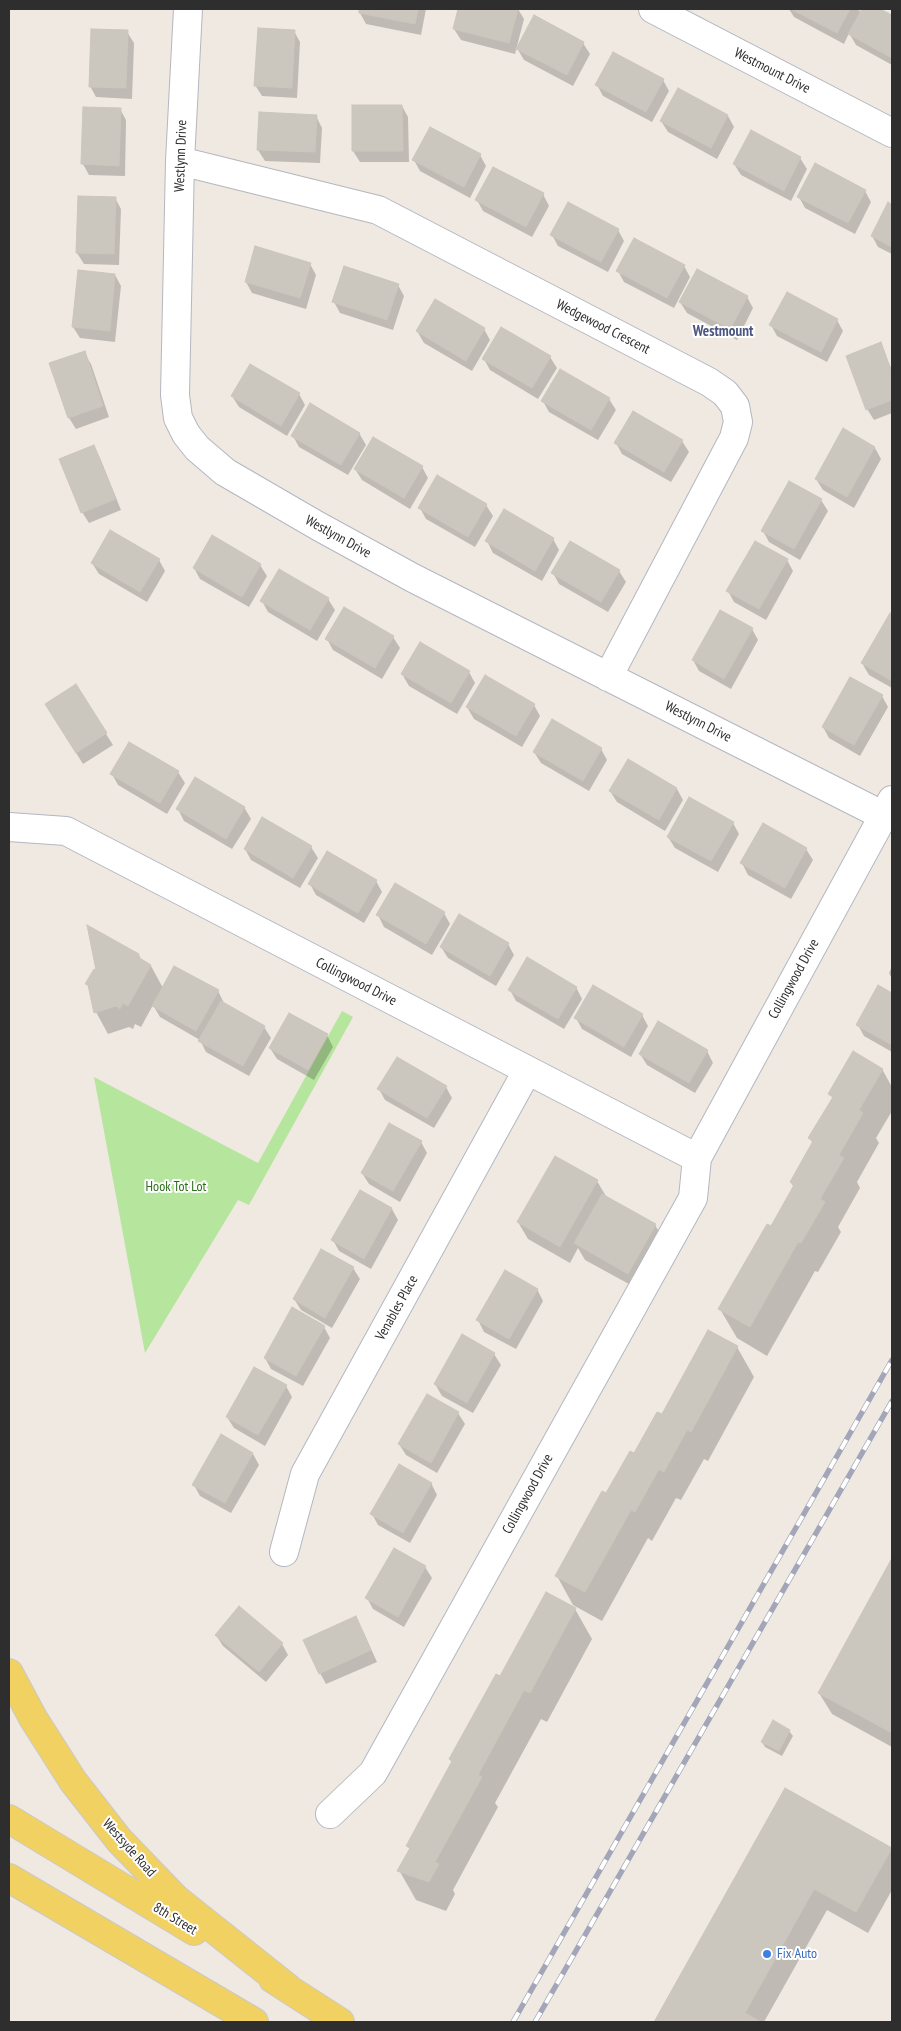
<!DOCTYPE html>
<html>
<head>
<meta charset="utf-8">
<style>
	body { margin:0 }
	#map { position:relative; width:901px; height:2031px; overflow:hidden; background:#efe9e1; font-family:"PT Sans Narrow",sans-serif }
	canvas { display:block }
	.frame { position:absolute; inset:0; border:10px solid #2e2e2e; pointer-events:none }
</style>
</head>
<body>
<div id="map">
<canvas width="901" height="2031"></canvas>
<div class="frame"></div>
</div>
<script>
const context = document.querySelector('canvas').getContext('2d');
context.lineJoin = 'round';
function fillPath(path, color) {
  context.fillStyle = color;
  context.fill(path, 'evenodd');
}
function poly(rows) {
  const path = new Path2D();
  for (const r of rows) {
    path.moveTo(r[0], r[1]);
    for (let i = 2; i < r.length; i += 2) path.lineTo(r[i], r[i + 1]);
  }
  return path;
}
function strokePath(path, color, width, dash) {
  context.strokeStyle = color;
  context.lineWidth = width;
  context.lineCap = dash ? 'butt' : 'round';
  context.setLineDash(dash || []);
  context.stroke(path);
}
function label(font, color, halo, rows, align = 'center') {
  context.font = font + ' "PT Sans Narrow",sans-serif';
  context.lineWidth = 4;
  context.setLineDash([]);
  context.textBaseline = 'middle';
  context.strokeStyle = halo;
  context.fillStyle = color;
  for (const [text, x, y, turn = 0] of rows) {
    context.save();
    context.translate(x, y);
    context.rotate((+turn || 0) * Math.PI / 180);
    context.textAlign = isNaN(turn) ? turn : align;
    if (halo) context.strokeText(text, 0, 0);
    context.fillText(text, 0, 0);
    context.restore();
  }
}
fillPath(poly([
	[342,1011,353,1017,249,1205,238,1200,145,1353,94,1077,258,1163]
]), '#b6e59e');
fillPath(poly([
	[361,9,426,9,421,35,366,24,360,13],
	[460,9,518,9,524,19,515,54,461,40,454,29],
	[789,9,858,9,861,13,863,9,877,9,892,17,892,65,856,45,849,33,844,44,794,17],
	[534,17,583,43,590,54,573,86,524,60,517,48],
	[294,31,300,42,297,98,262,96,255,85],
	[127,32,134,43,132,99,96,97,90,86],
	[663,80,669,91,652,122,603,96,597,85],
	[678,90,728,116,734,127,717,159,668,132,661,121],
	[402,106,408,117,409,162,360,162,353,151],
	[120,109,126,120,125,176,89,175,83,164],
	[316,116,322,128,320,163,265,161,258,150],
	[751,132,800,158,807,169,791,201,741,175,734,164],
	[480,155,486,166,470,198,420,171,414,160],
	[865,191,871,202,855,234,805,208,799,197],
	[543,194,549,206,532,237,483,211,477,200],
	[79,197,115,198,121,209,119,265,84,264,77,253],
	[889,204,892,206,892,254,878,247,872,236],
	[618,230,624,241,608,272,558,246,552,235],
	[310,264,316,275,306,309,252,293,246,282],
	[684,266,690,277,674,308,624,282,618,271],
	[115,275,121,286,115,342,80,338,73,327],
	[398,285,404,296,393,330,340,313,334,302],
	[747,297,753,308,737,340,687,313,680,302],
	[837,320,843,331,827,362,777,336,771,325],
	[484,329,490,340,472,371,424,343,417,331],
	[880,344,892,370,892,413,874,420,867,409],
	[84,353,91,364,109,417,76,429,69,418],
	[550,357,557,368,538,399,490,370,484,359],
	[299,394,305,405,287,436,239,407,232,396],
	[609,399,616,410,598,440,549,412,543,401],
	[359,433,366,445,348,475,299,447,293,436],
	[682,441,689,452,671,482,622,454,616,443],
	[94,447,100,458,121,510,89,523,82,512],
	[875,448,881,459,854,508,823,490,816,479],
	[422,467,428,478,410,509,362,480,355,469],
	[821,500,828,511,800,560,769,542,763,531],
	[486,505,493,516,475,547,426,519,420,508],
	[212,537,260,565,267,576,249,607,200,579,194,568],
	[553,539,559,550,542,581,493,553,487,541],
	[159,560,165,571,147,602,99,574,92,563],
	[787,560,793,571,766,620,734,602,728,591],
	[619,571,626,582,608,612,559,584,553,573],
	[328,599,335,610,317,641,268,612,262,601],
	[890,615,892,616,892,688,869,675,862,663],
	[752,629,758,640,731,689,699,671,693,660],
	[393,637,400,648,382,679,333,650,327,639],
	[469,672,475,683,457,714,409,686,402,674],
	[76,686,113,745,83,764,53,716],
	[882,696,888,707,860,756,829,738,823,727],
	[534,705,540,716,522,747,474,719,467,707],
	[601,749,607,760,589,791,541,763,534,752],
	[628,761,677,789,683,800,665,831,617,802,610,791],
	[178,772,185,783,167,814,118,785,112,774],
	[244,807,251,819,232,849,184,821,178,809],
	[733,823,739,834,718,872,675,848,668,837],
	[311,847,318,858,300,888,251,860,245,849],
	[806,849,813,860,791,899,748,875,742,863],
	[376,881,382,892,364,923,316,895,310,884],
	[444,913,450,924,432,955,384,927,378,915],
	[508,944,514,955,496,986,448,958,441,947],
	[139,955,142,962,151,966,163,988,218,991,224,1003,223,1004,264,1027,271,1038,249,1076,206,1052,200,1040,160,1017,153,1005,141,1027,135,1024,133,1029,129,1027,108,1034,96,1012,91,990,87,984,97,972],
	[892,966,892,979,889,973],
	[576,987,582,999,564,1029,516,1001,510,990],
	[879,987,892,994,892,1052,864,1036,858,1025],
	[642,1015,648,1026,631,1057,582,1029,576,1018],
	[327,1035,333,1047,314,1080,277,1059,270,1048],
	[707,1051,713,1063,695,1093,647,1065,640,1054],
	[882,1069,892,1087,892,1111,876,1138,879,1143,857,1182,860,1188,838,1227,841,1232,818,1272,815,1271,767,1356,737,1338,720,1309,794,1188,791,1182,813,1144,810,1138,833,1099,830,1094],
	[446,1087,452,1098,434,1128,385,1100,379,1089],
	[421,1142,427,1153,400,1202,369,1184,362,1173],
	[597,1181,607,1198,655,1225,665,1242,638,1289,585,1260,578,1248,570,1263,528,1239,518,1222],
	[360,1191,392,1209,398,1220,371,1269,339,1251,333,1240],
	[353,1268,360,1279,332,1328,301,1310,294,1299],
	[537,1289,543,1301,516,1349,484,1332,478,1320],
	[324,1327,330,1338,303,1386,271,1369,265,1358],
	[737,1347,754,1377,708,1461,704,1459,681,1500,676,1498,652,1541,648,1538,602,1621,573,1605,557,1576,607,1495,662,1416],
	[494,1354,501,1365,473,1413,442,1396,435,1384],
	[286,1386,292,1397,265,1446,234,1428,227,1417],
	[458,1413,465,1424,437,1473,406,1455,399,1444],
	[253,1454,259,1465,231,1513,200,1496,194,1485],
	[431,1483,437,1495,410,1543,378,1525,372,1514],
	[892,1560,892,1747,832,1714,819,1693],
	[425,1567,432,1578,404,1627,373,1609,367,1598],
	[575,1609,592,1639,547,1722,541,1719,495,1803,498,1807,453,1890,455,1894,446,1911,416,1900,399,1870,410,1849,408,1846,453,1763,450,1759,501,1678],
	[362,1629,377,1662,326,1684,320,1673],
	[216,1635,282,1644,288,1655,266,1682,223,1646],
	[789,1731,793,1736,782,1756,765,1747,762,1742],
	[786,1790,891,1849,892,1890,868,1933,827,1910,764,2022,656,2022]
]), '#0003');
const building = poly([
	[359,9,418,9,415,24,359,13,359,9],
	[458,9,518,9,509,43,453,29,458,9],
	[791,9,850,9,837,33,791,9],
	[862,9,880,9,892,15,892,58,848,34,862,9],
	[534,15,584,42,567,75,516,49,534,15],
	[258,28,295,30,292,88,254,86,258,28],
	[91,29,128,30,126,88,89,87,91,29],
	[613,52,664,79,646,112,595,85,613,52],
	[678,88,728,115,711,148,660,121,678,88],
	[352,105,402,105,403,151,352,151,352,105],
	[83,107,121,108,119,166,81,164,83,107],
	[259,112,317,115,315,152,257,150,259,112],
	[430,127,481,154,464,187,412,160,430,127],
	[751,130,801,157,784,191,733,164,751,130],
	[815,163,866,190,848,223,797,197,815,163],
	[493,167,544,193,526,227,475,200,493,167],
	[78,196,116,197,114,254,76,253,78,196],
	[568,202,619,229,601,262,550,235,568,202],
	[888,202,892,205,892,247,871,236,888,202],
	[634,238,685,265,667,298,616,271,634,238],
	[255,246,311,263,300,298,245,282,255,246],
	[344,266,399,284,387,320,332,302,344,266],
	[697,269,748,296,730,329,679,302,697,269],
	[78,270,115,274,110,331,72,327,78,270],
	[787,292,838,319,821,352,769,325,787,292],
	[435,299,485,328,466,361,416,331,435,299],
	[501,327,551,356,532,388,482,359,501,327],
	[881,342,892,373,892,400,866,410,846,356,881,342],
	[85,351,103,406,68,418,49,363,85,351],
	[250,364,300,393,281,426,231,396,250,364],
	[560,369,610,398,591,430,541,401,560,369],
	[310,403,360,433,341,465,291,436,310,403],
	[633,411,683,440,664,472,614,443,633,411],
	[843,428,875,447,847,497,815,479,843,428],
	[373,437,423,466,404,498,354,469,373,437],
	[94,445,116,499,81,513,59,459,94,445],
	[437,475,487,504,468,537,418,508,437,475],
	[789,481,822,499,794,549,761,531,789,481],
	[504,509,554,538,535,571,485,541,504,509],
	[110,530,160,559,140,592,91,563,110,530],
	[212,535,261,564,242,597,193,568,212,535],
	[570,541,620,570,601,602,551,573,570,541],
	[755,541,788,559,759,609,726,591,755,541],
	[279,569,329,598,310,630,260,601,279,569],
	[344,607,394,636,375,668,325,639,344,607],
	[720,610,753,628,724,679,692,660,720,610],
	[890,613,892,615,892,681,861,663,890,613],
	[420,642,470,671,451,703,401,674,420,642],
	[485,675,535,704,516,736,466,707,485,675],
	[850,677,883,695,854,745,822,727,850,677],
	[76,684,107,733,76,753,45,704,76,684],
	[552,719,602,748,583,781,533,752,552,719],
	[129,742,179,771,160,803,110,774,129,742],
	[628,759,677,788,659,820,609,791,628,759],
	[195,777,245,807,226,839,176,809,195,777],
	[689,797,734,822,711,861,667,837,689,797],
	[262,817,312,846,293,878,244,849,262,817],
	[763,823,807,848,785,888,740,863,763,823],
	[327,851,377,880,358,913,308,884,327,851],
	[395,883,445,912,426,944,376,915,395,883],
	[459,914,509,943,490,976,440,947,459,914],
	[87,925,139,954,138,957,151,965,128,1006,123,1003,120,1009,116,1006,94,1013,88,985,85,984,94,969,96,970,87,925],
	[527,957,577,987,558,1019,508,990,527,957],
	[174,966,219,990,196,1031,152,1006,174,966],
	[593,985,643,1014,624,1047,574,1018,593,985],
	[878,985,892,993,892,1045,856,1025,878,985],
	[221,1001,265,1026,243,1066,198,1041,221,1001],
	[289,1013,328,1034,308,1070,269,1048,289,1013],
	[658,1021,708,1050,689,1083,639,1054,658,1021],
	[853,1051,883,1069,859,1110,863,1113,839,1155,844,1158,820,1199,825,1202,801,1243,798,1242,750,1327,718,1309,767,1224,771,1226,794,1185,790,1182,813,1141,808,1138,833,1097,828,1094,853,1051],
	[397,1057,447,1086,427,1118,377,1089,397,1057],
	[389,1123,422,1141,393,1191,361,1173,389,1123],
	[555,1156,598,1180,560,1247,517,1222,555,1156],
	[360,1190,392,1208,364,1259,331,1240,360,1190],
	[602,1194,656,1224,628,1274,574,1243,602,1194],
	[321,1249,354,1267,325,1318,293,1299,321,1249],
	[505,1270,538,1289,509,1339,476,1320,505,1270],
	[292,1307,325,1326,296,1376,264,1358,292,1307],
	[708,1330,738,1346,691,1432,687,1430,664,1472,659,1469,635,1512,631,1510,585,1592,555,1576,602,1491,606,1493,630,1451,634,1453,657,1412,662,1414,708,1330],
	[462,1334,495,1353,467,1403,434,1384,462,1334],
	[254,1367,287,1385,258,1435,226,1417,254,1367],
	[427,1394,459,1412,431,1463,398,1444,427,1394],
	[221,1434,253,1453,225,1503,192,1485,221,1434],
	[399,1464,432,1483,403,1533,370,1514,399,1464],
	[394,1548,426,1566,398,1617,365,1598,394,1548],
	[892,1558,892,1733,818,1693,892,1558],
	[546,1592,576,1608,530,1693,524,1690,478,1775,482,1777,435,1862,439,1864,429,1882,397,1871,410,1848,406,1846,452,1761,449,1759,496,1674,500,1676,546,1592],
	[239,1606,283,1643,259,1672,215,1635,239,1606],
	[356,1616,371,1650,319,1674,303,1640,356,1616],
	[773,1720,790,1730,779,1751,761,1742,773,1720],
	[785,1788,892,1848,856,1912,814,1889,745,2013,761,2022,654,2022,785,1788]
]);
fillPath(building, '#cbc7bf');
strokePath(building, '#cbc5ba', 1);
const minor = poly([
	[188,9,180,161,175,395,178,418,186,434,197,448,225,472,318,526,413,578,884,816],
	[653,9,892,133],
	[180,161,378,210,709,382,725,393,735,406,738,422,734,438,608,677],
	[9,827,66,831,697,1158,892,800],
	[284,1552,305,1474,527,1071],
	[330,1814,373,1773,693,1198,697,1158]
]);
const major = poly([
	[9,1673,33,1718,73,1781,119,1840,176,1899,288,1988],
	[9,1819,194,1931],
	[9,1878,254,2022],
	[273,1979,340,2022]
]);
strokePath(minor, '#b4b7c1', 30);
strokePath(major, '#c9c9c9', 30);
strokePath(minor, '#fff', 28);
strokePath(major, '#f2d163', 28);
const rail = poly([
	[513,2022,892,1360],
	[535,2022,892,1401]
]);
strokePath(rail, '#a3a6b8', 5.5);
strokePath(rail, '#fff', 4, [11]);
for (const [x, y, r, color] of [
	[767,1954,5,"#3f7fe0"]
]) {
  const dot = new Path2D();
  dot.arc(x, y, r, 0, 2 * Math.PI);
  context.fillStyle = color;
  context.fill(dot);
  strokePath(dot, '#fff', 2);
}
label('14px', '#2e2e2e', '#fff', [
	["Westmount Drive",772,71,27],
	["Westlynn Drive",181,156,-88],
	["Wedgewood Crescent",603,327,27],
	["Westlynn Drive",338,537,29],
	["Westlynn Drive",698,722,27],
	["Collingwood Drive",794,979,-61],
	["Collingwood Drive",356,982,27],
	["Venables Place",397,1308,-61],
	["Collingwood Drive",528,1494,-61],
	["Westsyde Road",129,1848,48],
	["8th Street",175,1919,31]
]);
label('14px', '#2c6e1b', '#fff', [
	["Hook Tot Lot",176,1187]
]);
label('14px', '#366cbe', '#fff', [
	["Fix Auto",777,1954]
], 'left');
label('bold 15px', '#4d5680', '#fff', [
	["Westmount",723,332]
]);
</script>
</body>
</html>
